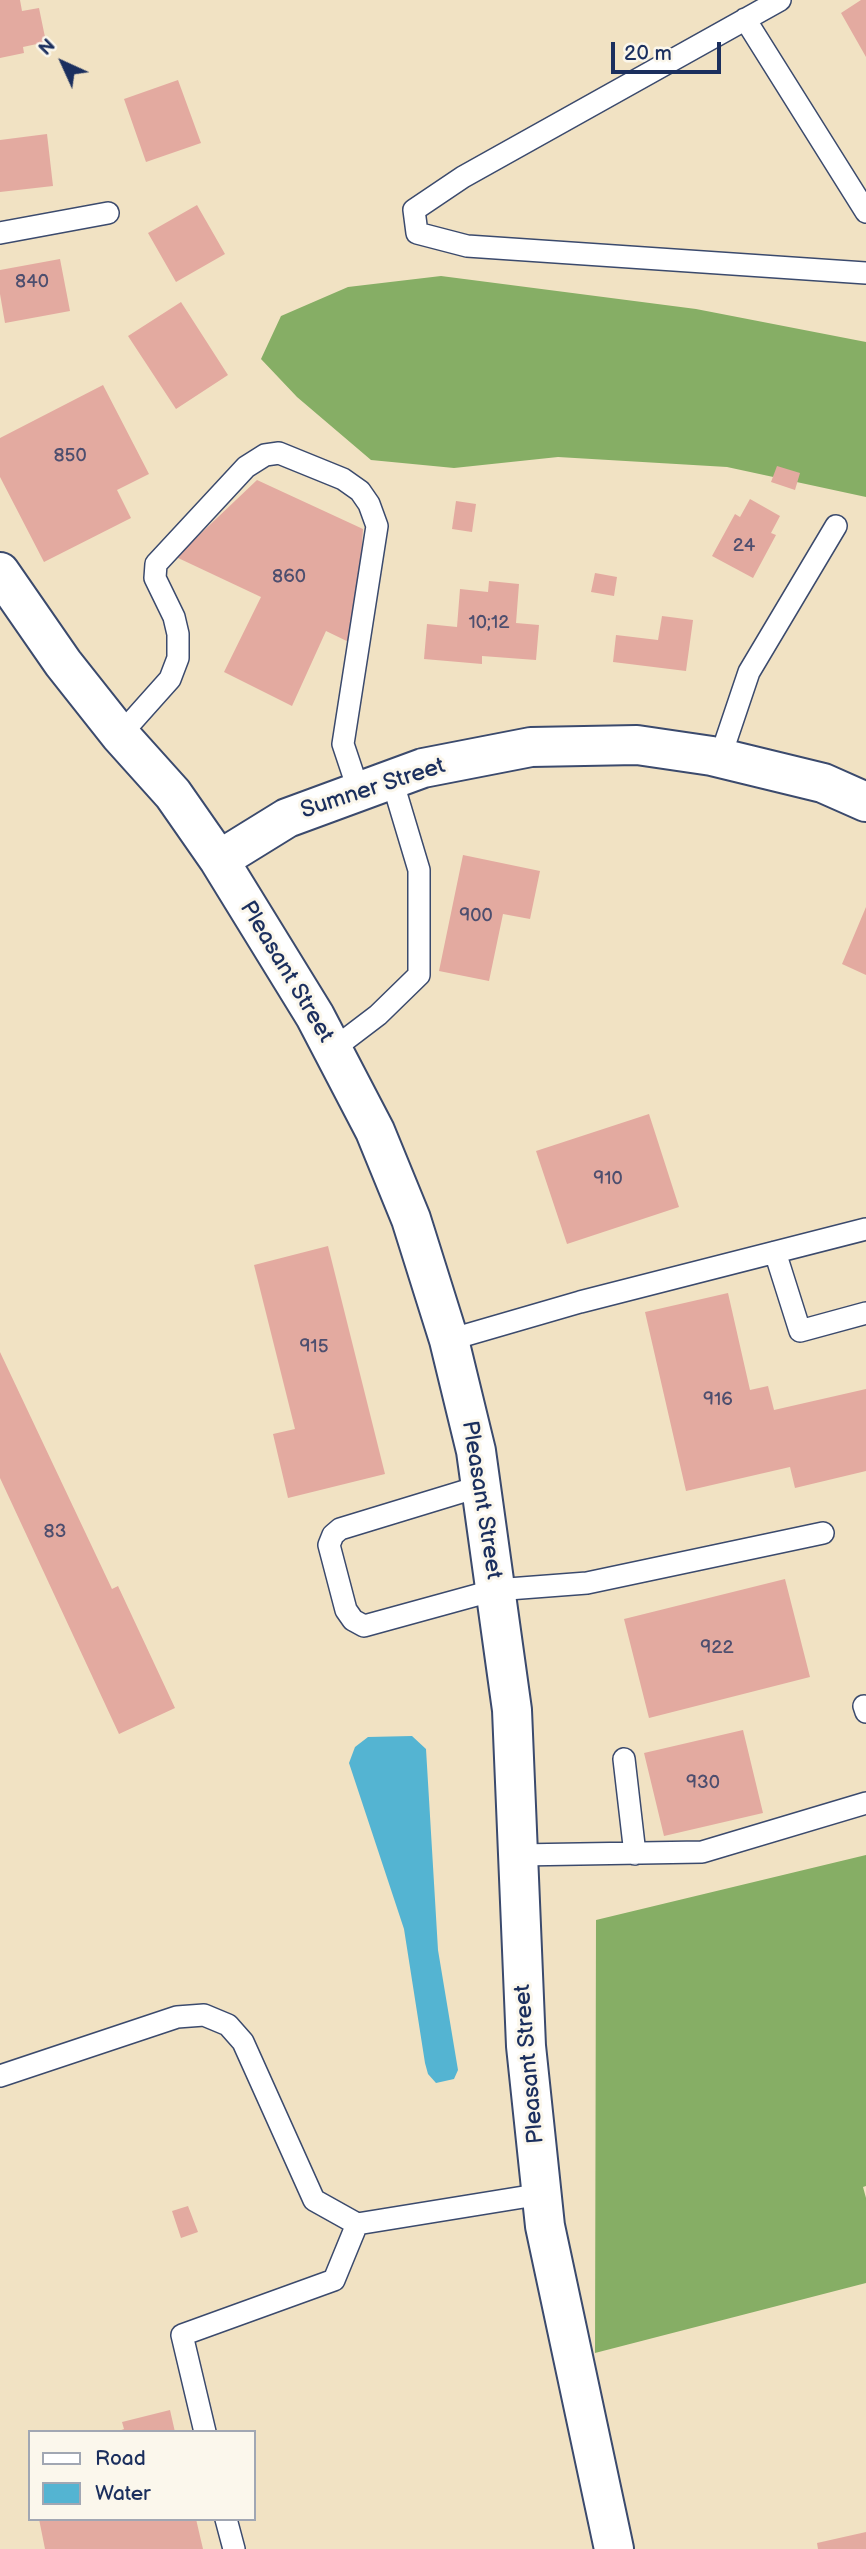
<!DOCTYPE html>
<html>
<head>
<meta charset="utf-8">
<style>
	body { margin:0 }
	#map { position:relative; width:866px; height:2549px; overflow:hidden; background:#f1e2c3; font-family:"Balsamiq Sans",sans-serif }
	canvas { display:block }
	.legend { position:absolute; left:28px; top:2430px; width:228px; height:91px; box-sizing:border-box; background:#fbf7ec; border:2px solid #a1a7b3; margin:0; padding:9px 12px; list-style:none; font-size:21px; color:#1b2f5e }
	.legend li { display:flex; align-items:center; gap:14px; height:35px }
	.legend b { width:35px; border:2px solid #a1a7b3 }
	.north { position:absolute; left:28px; top:28px; width:70px; height:70px; -webkit-text-stroke:5px #fbf7ec; paint-order:stroke; rotate:315deg; font-size:19px; font-weight:700; line-height:28px; text-align:center; color:#1b2f5e }
	.north::after { content:''; display:block; margin:auto; width:24px; height:32px; background:#1b2f5e; clip-path:polygon(50% 0,100% 100%,50% 72%,0 100%) }
	.scale { position:absolute; left:611px; top:42px; width:110px; height:32px; box-sizing:border-box; border:4px solid #1b2f5e; border-top:0; padding-left:9px; font-size:21px; line-height:24px; white-space:nowrap; color:#1b2f5e; -webkit-text-stroke:5px #fbf7ec; paint-order:stroke }
</style>
</head>
<body>
<div id="map">
<canvas width="866" height="2549"></canvas>
<ul class="legend">
<li><b style="height:9px;background:#fff"></b>Road</li>
<li><b style="height:19px;background:#54b4d2"></b>Water</li>
</ul>
<div class="north">N</div>
<div class="scale">20 m</div>
</div>
<script>
const context = document.querySelector('canvas').getContext('2d');
context.lineJoin = 'round';
function fillPath(path, color) {
  context.fillStyle = color;
  context.fill(path, 'evenodd');
}
function poly(rows) {
  const path = new Path2D();
  for (const r of rows) {
    path.moveTo(r[0], r[1]);
    for (let i = 2; i < r.length; i += 2) path.lineTo(r[i], r[i + 1]);
  }
  return path;
}
function strokePath(path, color, width, dash) {
  context.strokeStyle = color;
  context.lineWidth = width;
  context.lineCap = dash ? 'butt' : 'round';
  context.setLineDash(dash || []);
  context.stroke(path);
}
function label(font, color, halo, rows, align = 'center') {
  context.font = font + ' "Balsamiq Sans",sans-serif';
  context.lineWidth = 6;
  context.setLineDash([]);
  context.textBaseline = 'middle';
  context.strokeStyle = halo;
  context.fillStyle = color;
  for (const [text, x, y, turn = 0] of rows) {
    context.save();
    context.translate(x, y);
    context.rotate((+turn || 0) * Math.PI / 180);
    context.textAlign = isNaN(turn) ? turn : align;
    if (halo) context.strokeText(text, 0, 0);
    context.fillText(text, 0, 0);
    context.restore();
  }
}
fillPath(poly([
	[441,276,696,309,866,342,866,497,727,467,558,457,454,468,371,460,297,397,261,359,281,316,348,287],
	[866,1855,866,2186,863,2187,866,2198,866,2283,595,2353,596,1920]
]), '#86ae65');
fillPath(poly([
	[412,1736,426,1749,438,1950,458,2070,454,2079,436,2083,428,2074,425,2063,404,1929,349,1763,355,1747,368,1737]
]), '#54b4d2');
fillPath(poly([
	[0,0,20,0,22,11,39,8,46,42,23,47,24,53,0,58],
	[861,0,866,0,866,57,841,13],
	[178,80,201,143,146,162,124,99],
	[47,134,53,186,0,192,0,140],
	[197,205,225,254,176,282,148,233],
	[60,259,70,311,5,323,0,294,0,270],
	[181,302,228,375,176,409,128,336],
	[103,385,149,474,117,490,131,518,44,562,0,477,0,438],
	[777,466,800,473,795,490,771,482],
	[257,480,363,529,355,645,326,631,292,706,224,672,261,597,176,557],
	[750,499,780,516,771,533,776,535,753,578,712,556,735,514,740,517],
	[456,501,476,504,472,532,452,529],
	[595,573,617,577,614,596,591,592],
	[489,581,519,584,516,623,539,625,536,660,482,656,482,664,424,659,427,624,457,627,460,589,488,592],
	[662,616,693,620,686,671,613,662,616,635,658,640],
	[463,855,540,871,530,919,503,914,489,981,439,971],
	[866,907,866,975,842,964],
	[649,1114,679,1207,567,1244,536,1151],
	[328,1246,385,1474,288,1498,273,1434,295,1429,254,1265],
	[728,1293,750,1390,768,1386,774,1410,866,1389,866,1471,795,1488,790,1467,686,1491,645,1312],
	[0,1352,112,1589,118,1586,175,1708,119,1734,0,1478],
	[785,1579,810,1677,649,1718,624,1619],
	[743,1730,763,1813,664,1836,644,1753],
	[188,2206,198,2232,181,2238,172,2211],
	[170,2410,175,2432,116,2432,124,2429,122,2422],
	[39,2519,196,2519,203,2549,45,2549],
	[866,2532,866,2549,818,2549,817,2543]
]), '#e3aaa0');
const service = poly([
	[780,0,463,177,414,210,417,233,467,246,866,273],
	[745,19,866,212],
	[0,233,108,213],
	[120,735,170,679,178,658,178,634,174,617,155,578,156,564,246,467,265,455,279,453,343,479,360,491,369,504,377,526,343,744,359,792],
	[720,758,749,672,836,526],
	[332,1050,378,1015,419,975,419,870,392,780],
	[775,1252,800,1331,866,1313],
	[449,1340,580,1302,866,1229],
	[481,1486,340,1529,333,1535,329,1545,346,1610,353,1620,364,1626,495,1590,587,1583,823,1533],
	[864,1706,866,1712],
	[624,1759,635,1854],
	[518,1855,702,1852,866,1803],
	[0,2076,177,2017,204,2015,228,2025,243,2042,314,2200,357,2224,542,2194],
	[205,2432,182,2335,334,2280,357,2224],
	[226,2519,234,2549]
]);
const tertiary = poly([
	[0,572,63,663,120,735,173,794,219,860,315,1016,375,1131,411,1219,449,1340,476,1451,512,1710,526,2046,545,2226,614,2549],
	[219,860,287,818,423,768,531,747,637,745,712,756,823,783,866,802]
]);
strokePath(service, '#3b4a6d', 24);
strokePath(tertiary, '#3b4a6d', 42);
strokePath(service, '#fff', 21);
strokePath(tertiary, '#fff', 38);
label('19px', '#4d4e6e', null, [
	["840",32,282],
	["850",70,456],
	["24",744,546],
	["860",289,577],
	["10;12",489,623],
	["900",476,916],
	["910",608,1179],
	["915",314,1347],
	["916",718,1400],
	["83",55,1532],
	["922",717,1648],
	["930",703,1783]
]);
label('23px', '#1b2f5e', '#fbf7ec', [
	["Sumner Street",373,789,-18],
	["Pleasant Street",286,972,59],
	["Pleasant Street",481,1500,81],
	["Pleasant Street",530,2064,-95]
]);
</script>
</body>
</html>
